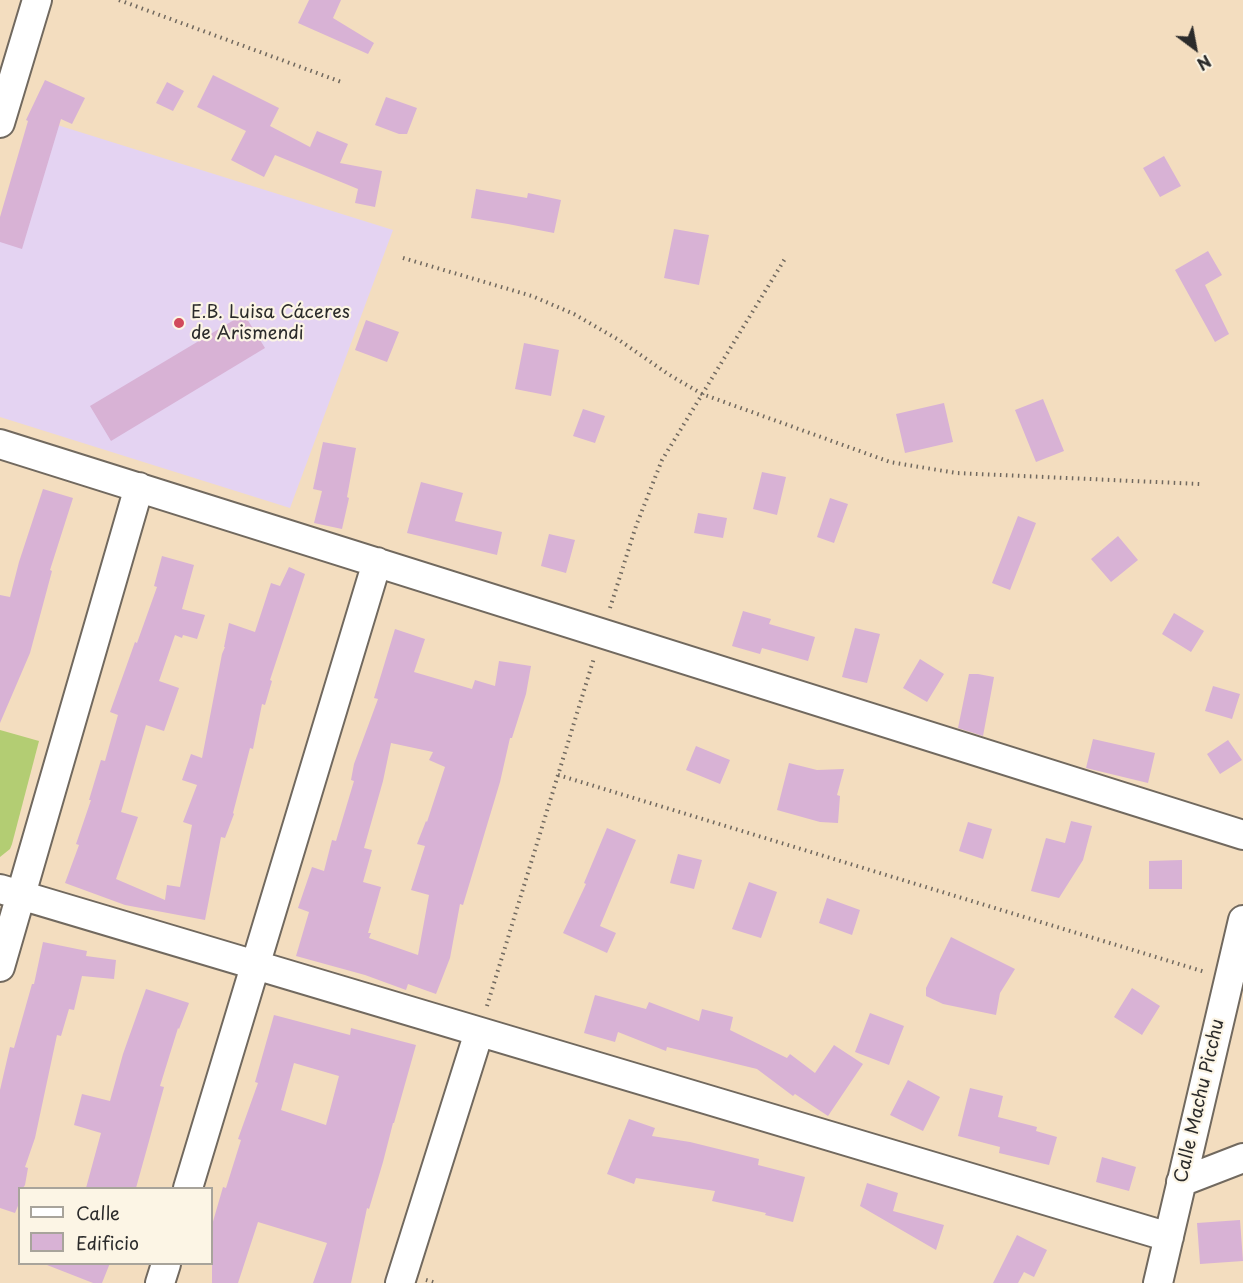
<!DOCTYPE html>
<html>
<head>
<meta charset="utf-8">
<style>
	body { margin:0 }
	#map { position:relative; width:1243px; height:1283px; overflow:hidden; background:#f3ddbf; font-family:"Playpen Sans",sans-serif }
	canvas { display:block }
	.legend { position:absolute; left:18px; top:1187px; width:195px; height:78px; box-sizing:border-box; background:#fcf5e5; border:2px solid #a8a49b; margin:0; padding:8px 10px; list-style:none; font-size:18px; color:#2b2b2b }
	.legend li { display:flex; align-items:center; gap:12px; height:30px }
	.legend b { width:30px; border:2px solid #a8a49b }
	.north { position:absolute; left:1165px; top:18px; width:60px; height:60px; -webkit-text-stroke:4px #fcf5e5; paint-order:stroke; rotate:148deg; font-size:16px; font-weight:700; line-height:24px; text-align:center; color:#2b2b2b }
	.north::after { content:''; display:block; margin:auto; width:21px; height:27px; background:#2b2b2b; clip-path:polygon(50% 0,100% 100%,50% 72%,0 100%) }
</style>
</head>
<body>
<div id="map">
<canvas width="1243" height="1283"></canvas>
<ul class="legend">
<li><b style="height:8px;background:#fff"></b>Calle</li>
<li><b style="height:16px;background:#d8b2d5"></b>Edificio</li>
</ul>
<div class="north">N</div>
</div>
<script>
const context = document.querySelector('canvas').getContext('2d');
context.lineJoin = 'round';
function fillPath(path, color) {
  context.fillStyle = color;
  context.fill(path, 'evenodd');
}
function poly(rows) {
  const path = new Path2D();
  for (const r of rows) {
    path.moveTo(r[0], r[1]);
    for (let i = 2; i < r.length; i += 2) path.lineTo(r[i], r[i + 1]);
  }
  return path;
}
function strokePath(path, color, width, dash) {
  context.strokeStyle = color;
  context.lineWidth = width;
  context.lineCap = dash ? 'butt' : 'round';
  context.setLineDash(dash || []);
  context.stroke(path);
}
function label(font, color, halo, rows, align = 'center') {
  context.font = font + ' "Playpen Sans",sans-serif';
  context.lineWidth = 4.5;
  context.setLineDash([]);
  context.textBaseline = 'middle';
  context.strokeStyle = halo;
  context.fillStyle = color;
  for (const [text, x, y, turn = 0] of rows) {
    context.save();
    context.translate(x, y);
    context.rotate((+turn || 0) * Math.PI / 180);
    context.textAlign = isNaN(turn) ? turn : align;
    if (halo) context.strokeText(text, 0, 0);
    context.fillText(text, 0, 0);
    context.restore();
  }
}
fillPath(poly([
	[35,118,393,230,290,508,0,417,0,229]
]), '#e4d3f2');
fillPath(poly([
	[0,730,39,741,12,844,10,849,0,857]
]), '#b3cd73');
fillPath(poly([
	[309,0,341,0,333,18,374,43,368,54,298,23],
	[213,75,279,108,270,126,310,147,317,131,348,144,340,163,382,171,375,207,355,203,358,189,275,155,264,177,231,160,246,131,197,107],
	[45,80,85,98,72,124,61,119,22,249,0,242,0,217,28,121,26,120],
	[167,82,184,91,173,111,156,103],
	[386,97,417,108,407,134,399,134,375,125],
	[1164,156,1181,186,1160,197,1143,168],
	[476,189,527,198,528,193,561,200,554,233,508,224,471,218],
	[674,229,709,235,699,285,664,278],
	[1208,251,1222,275,1205,285,1229,334,1215,342,1175,270],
	[244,314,265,348,111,441,90,406],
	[366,320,399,332,387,362,355,350],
	[524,343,559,350,551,396,515,389],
	[1043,399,1064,451,1036,462,1015,410],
	[944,403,953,442,905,453,896,414],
	[583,409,605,416,595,443,573,436],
	[323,442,356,448,347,497,349,498,342,529,314,523,322,491,313,489],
	[762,472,786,477,777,515,753,509],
	[421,482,463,493,455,521,502,532,497,555,407,533],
	[43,489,73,498,50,570,52,571,30,653,0,723,0,595,10,597,19,562],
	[830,498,848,504,834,543,817,537],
	[698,513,727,518,723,538,694,533],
	[1018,516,1036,523,1010,590,992,583],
	[549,534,575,540,566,573,541,566],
	[1118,536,1138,560,1111,582,1091,559],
	[162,556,194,565,182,609,205,615,197,639,183,635,182,638,175,635,159,681,179,688,164,731,146,725,121,812,138,817,116,879,165,900,167,885,180,887,192,825,183,822,197,785,182,780,191,754,202,758,222,654,225,647,224,647,229,623,255,632,271,583,280,586,289,567,305,574,270,680,272,681,265,705,262,704,253,749,250,748,233,813,234,814,225,838,221,837,205,920,125,905,65,883,79,845,76,844,91,800,89,800,101,760,105,761,118,715,110,712,135,642,137,643,157,587,154,586],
	[743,611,771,619,769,624,815,637,808,661,762,648,760,654,732,646],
	[1174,613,1204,631,1191,652,1162,634],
	[855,628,880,634,867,683,842,677],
	[395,629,425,639,414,672,472,689,475,680,495,686,499,661,531,666,526,694,512,738,510,738,500,782,463,905,460,904,450,958,436,994,408,984,406,990,365,975,296,956,309,912,298,908,312,867,324,871,332,840,336,841,354,781,351,780,354,764,378,699,374,698],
	[391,743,433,752,429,760,445,767,427,822,426,821,417,844,425,846,411,890,429,895,418,955,369,938,371,933,368,933,381,887,363,882,372,850,364,848,383,781],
	[920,659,944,674,927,702,903,688],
	[969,674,978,674,994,677,983,736,958,728],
	[1213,686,1240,694,1232,719,1205,711],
	[1093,739,1155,753,1148,783,1086,768],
	[1228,740,1242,760,1220,774,1207,754],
	[696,746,730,760,720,784,686,770],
	[789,763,817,770,844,769,837,795,840,796,838,823,820,822,777,810],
	[1071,821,1092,826,1083,860,1059,898,1031,891,1046,838,1065,843],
	[968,822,992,829,983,859,959,851],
	[607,828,636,840,600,926,616,933,607,953,563,933,586,884,584,883],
	[678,854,702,860,694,889,670,883],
	[1182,860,1182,889,1149,889,1149,861],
	[749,882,777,892,761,938,732,929],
	[827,898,860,910,852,935,819,923],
	[951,937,1015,969,1000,993,996,1015,943,1004,926,996,926,988],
	[43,942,87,951,86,956,116,960,114,979,82,976,74,1010,69,1009,61,1036,57,1035,35,1138,25,1167,28,1168,25,1185,23,1188,20,1188,20,1201,15,1213,0,1208,0,1090,10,1047,14,1048,32,984,34,984],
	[1132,988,1160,1006,1142,1035,1114,1017],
	[146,989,189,1003,179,1029,178,1028,160,1086,164,1087,136,1188,86,1188,101,1133,74,1125,82,1094,110,1101,123,1054],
	[595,995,646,1009,649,1002,699,1021,702,1009,733,1017,730,1030,787,1058,790,1054,815,1073,834,1045,863,1064,828,1116,795,1094,793,1096,757,1069,667,1047,666,1051,618,1032,615,1042,584,1033],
	[870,1013,904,1026,889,1065,855,1052],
	[274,1015,350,1035,351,1028,416,1045,394,1123,393,1123,383,1162,369,1209,367,1208,351,1283,313,1283,327,1243,258,1222,238,1283,212,1283,212,1225,223,1187,226,1188,241,1140,238,1139,258,1083,255,1082],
	[294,1063,339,1076,326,1125,281,1110],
	[908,1080,940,1097,923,1131,890,1115],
	[970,1088,1003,1096,998,1117,1037,1127,1036,1131,1057,1137,1049,1165,999,1153,1000,1147,958,1136],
	[629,1119,655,1128,652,1136,690,1142,759,1159,758,1165,805,1177,793,1222,765,1215,766,1213,712,1201,715,1191,636,1178,634,1184,607,1174],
	[1102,1157,1136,1167,1129,1191,1096,1182],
	[867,1183,898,1193,893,1211,944,1225,936,1250,860,1206],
	[1240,1220,1243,1261,1200,1264,1197,1223],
	[1017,1235,1047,1250,1034,1277,1024,1272,1018,1283,993,1283],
	[47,1263,110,1263,102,1283,93,1283,47,1265]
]), '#d8b2d5');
const minor = poly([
	[0,123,37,0],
	[0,444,1243,835],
	[0,889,1169,1237],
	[0,967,139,487],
	[1181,1182,1243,1158],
	[188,1188,377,562],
	[160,1283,166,1264],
	[400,1283,479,1032],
	[1158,1283,1243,920]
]);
strokePath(minor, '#71695f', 32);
strokePath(poly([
	[119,0,344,83],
	[403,258,532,296,574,314,619,340,668,374,702,394,890,462,956,473,1200,484],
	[610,608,636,526,662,460,786,257],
	[558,775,1205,972],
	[487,1006,594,658],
	[426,1280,436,1283]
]), '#71695f', 4, [1.5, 4.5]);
strokePath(minor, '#fff', 28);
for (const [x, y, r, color] of [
	[179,323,6,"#d1495b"]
]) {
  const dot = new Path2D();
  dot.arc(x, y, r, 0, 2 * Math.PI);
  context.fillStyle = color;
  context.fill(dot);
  strokePath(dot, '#fcf5e5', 2);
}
label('18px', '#2b2b2b', '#fcf5e5', [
	["E.B. Luisa Cáceres",191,313],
	["de Arismendi",191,334]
], 'left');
label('18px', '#2b2b2b', '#fcf5e5', [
	["Calle Machu Picchu",1200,1101,-77]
]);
</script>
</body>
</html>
